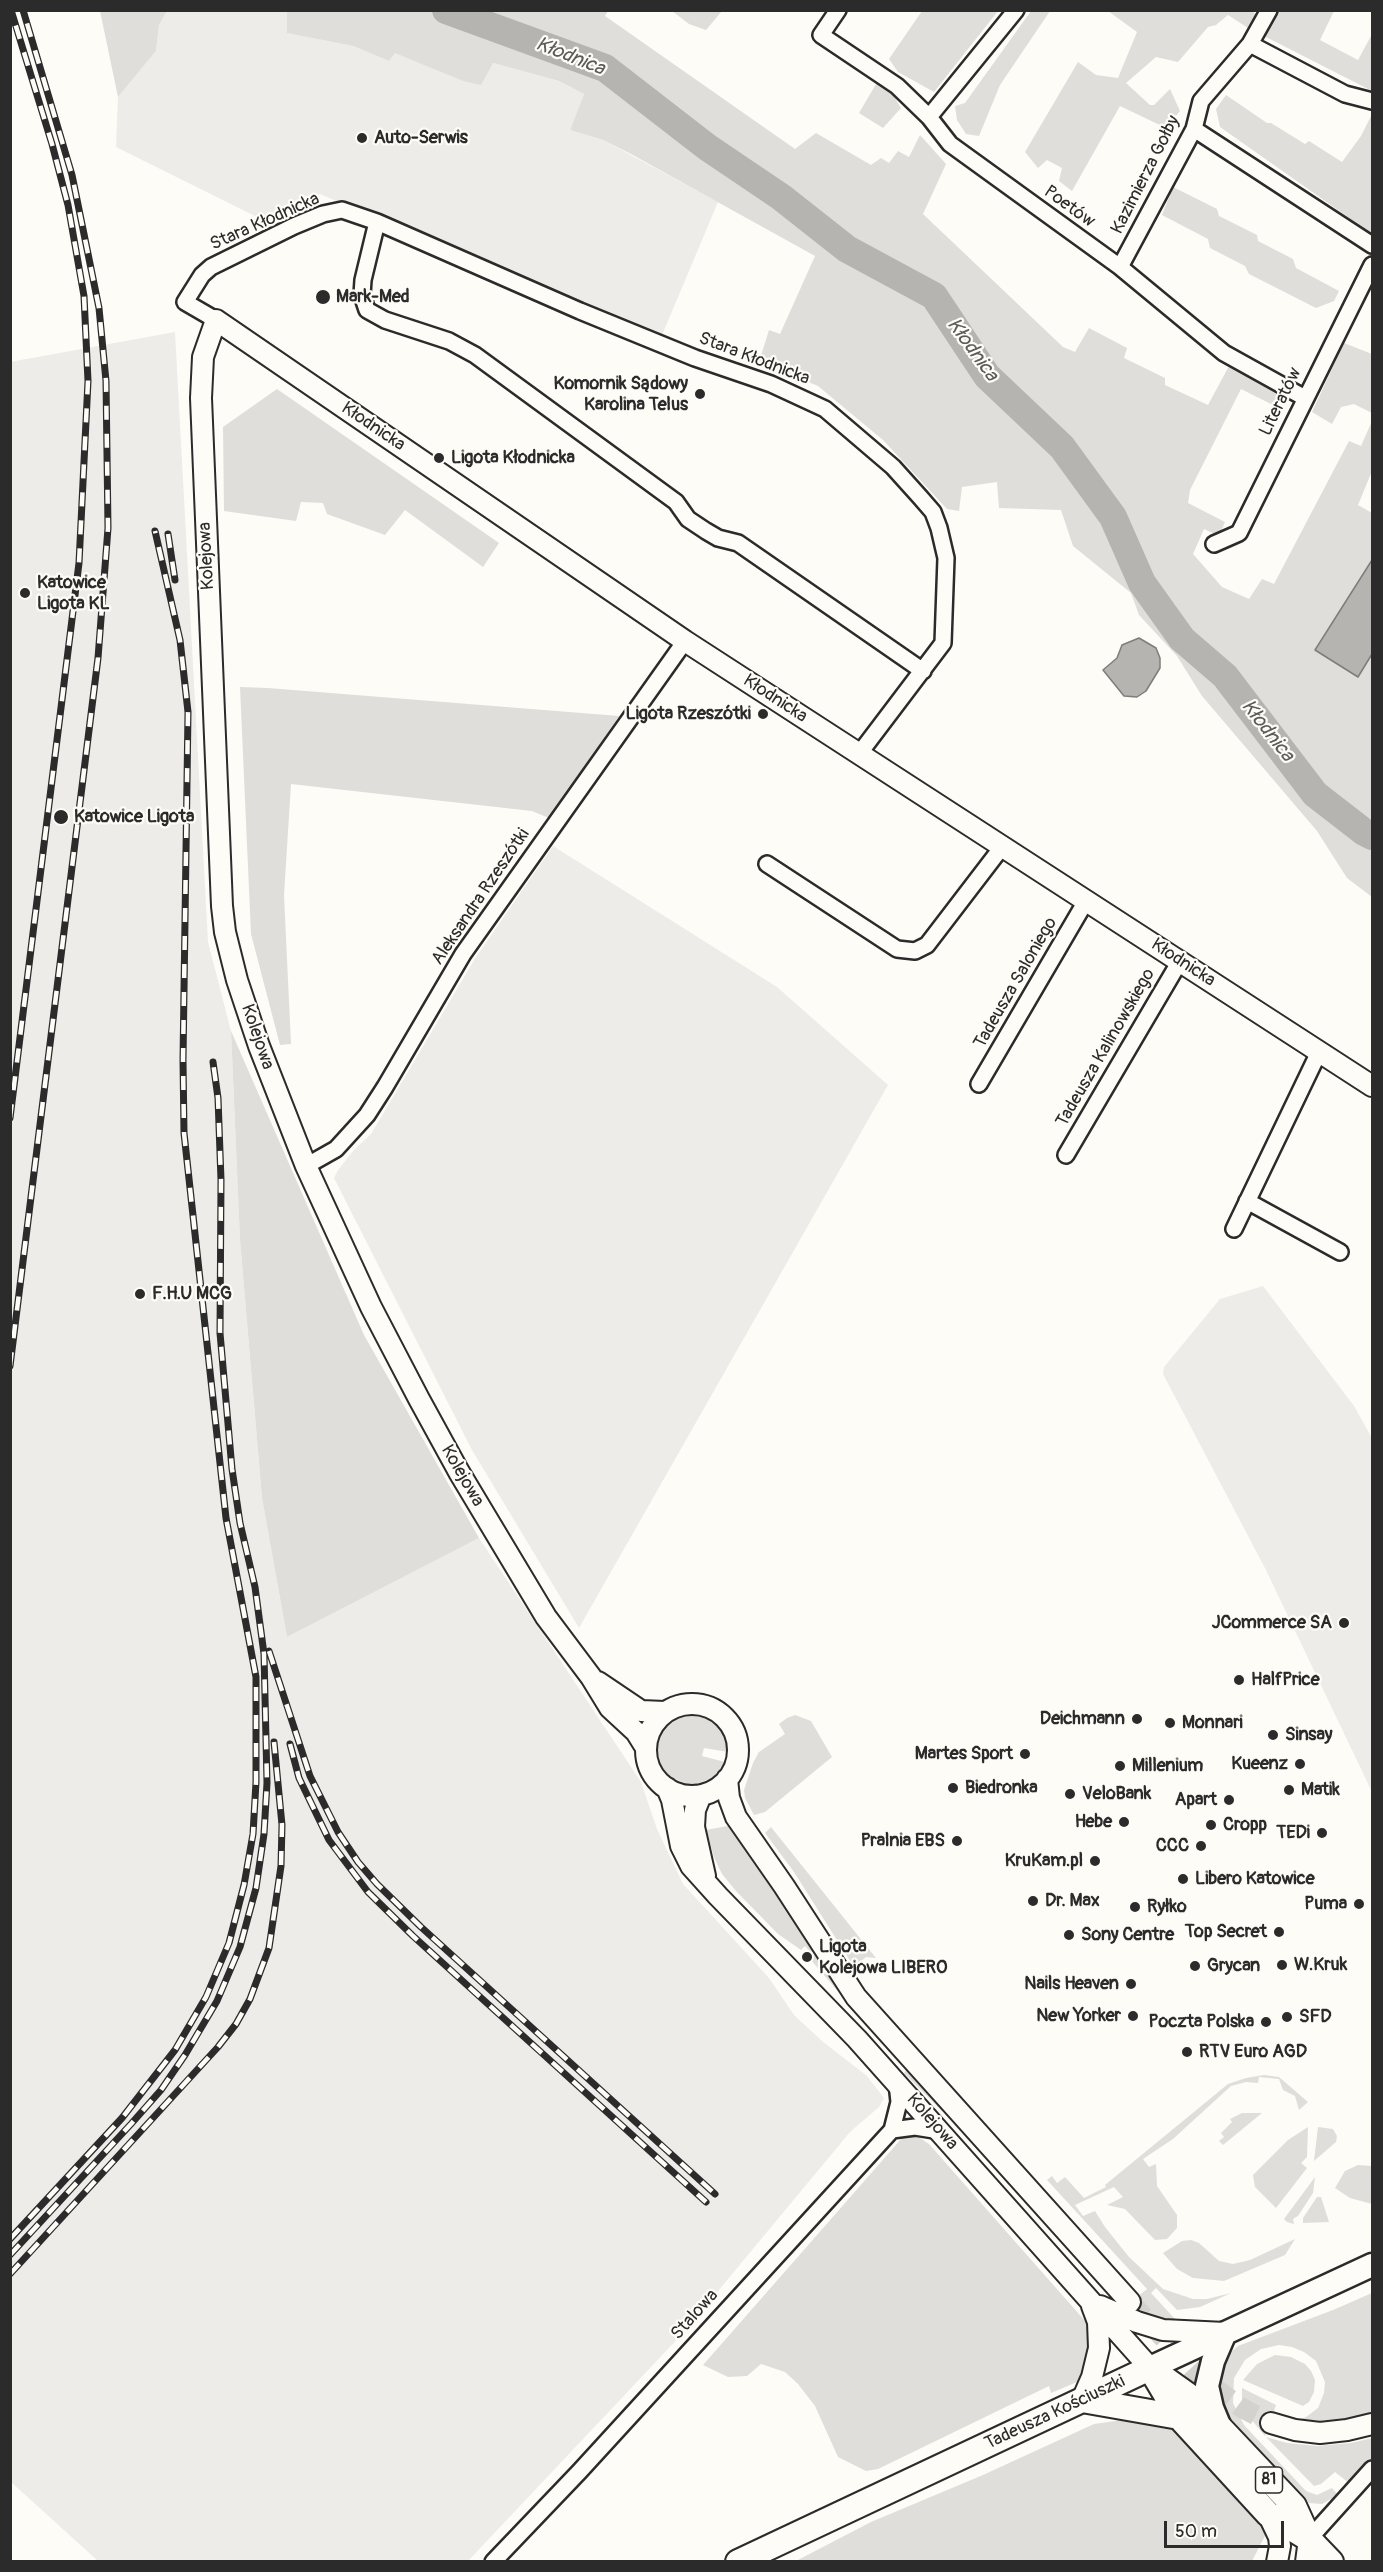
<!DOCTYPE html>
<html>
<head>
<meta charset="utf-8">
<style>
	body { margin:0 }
	#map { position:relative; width:1383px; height:2572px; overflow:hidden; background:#fdfcf7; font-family:Pangolin,sans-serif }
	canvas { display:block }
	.frame { position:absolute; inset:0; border:12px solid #2b2b2b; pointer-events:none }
	.scale { position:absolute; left:1164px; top:2521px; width:120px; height:27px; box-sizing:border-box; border:3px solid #2b2b2b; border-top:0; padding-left:8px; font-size:18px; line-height:21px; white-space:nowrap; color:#2b2b2b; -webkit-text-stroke:4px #fdfcf7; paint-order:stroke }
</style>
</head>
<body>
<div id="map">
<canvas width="1383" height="2572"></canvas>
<div class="frame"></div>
<div class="scale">50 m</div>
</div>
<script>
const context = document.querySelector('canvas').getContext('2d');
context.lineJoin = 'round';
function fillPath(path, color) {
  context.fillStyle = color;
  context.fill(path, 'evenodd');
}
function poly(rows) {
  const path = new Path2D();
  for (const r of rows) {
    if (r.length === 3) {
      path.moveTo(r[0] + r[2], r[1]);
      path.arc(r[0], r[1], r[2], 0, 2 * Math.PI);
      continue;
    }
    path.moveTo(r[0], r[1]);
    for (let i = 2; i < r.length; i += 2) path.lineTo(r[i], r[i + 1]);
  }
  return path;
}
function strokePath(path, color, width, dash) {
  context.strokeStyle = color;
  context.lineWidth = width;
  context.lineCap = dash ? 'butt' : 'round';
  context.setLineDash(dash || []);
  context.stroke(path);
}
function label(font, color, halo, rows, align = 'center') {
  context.font = font + ' Pangolin,sans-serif';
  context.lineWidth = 4.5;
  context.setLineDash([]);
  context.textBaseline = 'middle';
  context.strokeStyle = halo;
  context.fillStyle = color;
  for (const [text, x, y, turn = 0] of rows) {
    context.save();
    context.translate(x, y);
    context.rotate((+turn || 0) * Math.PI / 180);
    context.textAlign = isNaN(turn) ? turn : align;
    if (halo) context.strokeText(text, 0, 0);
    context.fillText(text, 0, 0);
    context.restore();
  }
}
fillPath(poly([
	[167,11,287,11,288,33,353,46,389,61,395,52,463,81,493,63,559,81,584,94,570,130,603,140,718,202,660,340,320,194,269,223,116,147,118,97,156,51,159,25],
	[175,332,208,942,231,1031,240,1240,262,1498,287,1637,479,1538,641,1782,657,1829,683,1884,769,1978,794,2015,822,2041,867,2076,884,2098,879,2107,850,2132,684,2332,468,2561,98,2561,11,2482,10,362],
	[553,846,777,987,888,1085,579,1628,472,1450,334,1178,338,1170,353,1151,371,1134,476,957],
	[1263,1286,1354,1406,1372,1438,1372,1792,1266,1570,1163,1374,1164,1367,1220,1299]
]), '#edece8');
fillPath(poly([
	[100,11,167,11,159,25,156,51,118,97],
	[287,11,608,11,605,16,795,149,816,133,871,165,881,158,889,163,898,151,909,157,920,135,946,164,923,214,1063,347,1075,352,1089,328,1127,348,1124,358,1165,378,1165,385,1208,405,1229,366,1284,394,1279,408,1241,389,1190,490,1188,503,1225,522,1219,536,1204,529,1193,554,1222,587,1249,599,1262,579,1274,584,1349,441,1361,446,1372,421,1372,471,1358,505,1372,513,1372,897,1347,878,1317,831,1202,696,1177,656,1139,615,1131,593,1073,546,1061,510,999,508,997,482,962,487,959,511,947,509,883,440,818,386,759,362,769,330,780,334,815,256,631,154,603,140,570,130,584,94,559,81,493,63,481,85,463,81,395,53,389,61,353,46,287,33],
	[672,11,722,11,706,30,689,24],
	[922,11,998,11,934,92,898,72,889,59],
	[1031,11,1050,11,1000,85,979,136,966,134,957,120,955,106,965,103],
	[1251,11,1256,14,1248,28,1228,15,1216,25,1208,27,1178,62,1156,57,1126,83,1150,105,1154,105,1170,89,1180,111,1166,128,1120,106,1072,191,1059,181,1062,168,1047,160,1038,168,1025,152,1078,62,1096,75,1118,78,1137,32,1108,11],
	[1276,11,1334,11,1320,40,1358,60,1372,34,1372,91,1264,36],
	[879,79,895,89,895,98,901,108,883,128,859,113],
	[1226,95,1267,123,1271,123,1305,144,1309,141,1342,162,1361,136,1372,114,1372,234,1220,127,1216,109],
	[1173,187,1217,209,1219,216,1257,235,1258,241,1293,259,1296,268,1339,291,1334,301,1316,308,1249,274,1245,266,1210,248,1208,239,1162,215],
	[1344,343,1372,354,1372,413,1354,404,1341,407,1332,424,1312,412],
	[277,389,499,543,483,567,405,510,385,535,327,514,323,503,301,502,296,521,224,511,223,427],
	[240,687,268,688,619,716,549,818,532,811,291,784,284,895,291,1044,280,1045,251,934],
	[231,1031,364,1335,479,1538,287,1637,262,1498,240,1240],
	[691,1713,706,1716,718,1725,726,1738,728,1752,704,1748,702,1756,725,1762,713,1778,692,1785,671,1778,661,1767,656,1753,658,1738,665,1725,677,1717],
	[795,1715,811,1721,832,1757,765,1812,754,1815,745,1798,744,1790,753,1763,759,1752,785,1734,779,1724,787,1718],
	[733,1825,857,2009,855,2011,810,1959,813,1955,805,1946,801,1950,778,1934,736,1891,722,1874,714,1857,706,1830],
	[771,1827,876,1958,866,1957,854,1967,794,1872,765,1833],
	[871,2026,970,2139,904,2073,907,2069,871,2031],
	[1264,2075,1279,2077,1308,2102,1299,2110,1295,2096,1283,2090,1279,2079,1259,2077,1258,2083,1246,2082,1231,2086,1173,2139,1143,2159,1149,2167,1156,2164,1157,2186,1177,2215,1177,2228,1167,2239,1155,2240,1125,2209,1107,2205,1123,2197,1114,2187,1075,2205,1083,2216,1095,2211,1105,2227,1129,2257,1163,2289,1193,2299,1207,2299,1231,2293,1200,2307,1177,2310,1156,2288,1151,2293,1175,2319,1173,2320,1154,2318,1124,2308,1147,2289,1047,2180,1052,2176,1057,2183,1065,2177,1084,2198,1106,2187,1105,2185,1228,2084,1246,2078],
	[1242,2113,1262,2113,1223,2145,1219,2141,1224,2137,1221,2133,1232,2122,1230,2119],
	[1308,2127,1307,2157,1301,2163,1307,2168,1276,2208,1255,2187,1253,2175,1288,2140],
	[1318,2127,1333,2129,1337,2136,1336,2142,1314,2161],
	[917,2136,929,2144,1086,2322,1092,2341,1084,2379,1051,2393,1049,2386,878,2469,866,2471,838,2457,815,2406,798,2384,785,2372,761,2364,747,2376,728,2377,703,2365,902,2138],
	[1358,2165,1372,2166,1372,2204,1350,2198,1335,2188,1345,2171],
	[1315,2177,1313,2193,1298,2216,1293,2219,1294,2224,1287,2222,1284,2219],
	[1317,2197,1321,2197,1329,2222,1303,2223,1303,2218],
	[1295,2239,1285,2255,1224,2281,1193,2278,1177,2269,1163,2253,1182,2241,1191,2240,1199,2243,1219,2261,1233,2264,1250,2260],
	[1372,2293,1372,2417,1330,2426,1295,2421,1306,2417,1318,2408,1324,2393,1325,2382,1316,2361,1304,2352,1292,2347,1279,2345,1261,2349,1245,2360,1234,2378,1233,2403,1244,2425,1306,2491,1317,2495,1332,2488,1338,2495,1322,2504,1309,2503,1229,2423,1214,2392,1226,2356,1238,2346,1333,2310],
	[1275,2355,1291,2357,1305,2364,1311,2371,1315,2380,1314,2392,1309,2402,1303,2406,1243,2380,1257,2364],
	[1242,2388,1276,2405,1265,2436,1245,2412,1242,2403],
	[1130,2419,1175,2428,1247,2499,1239,2503,1267,2532,1252,2561,794,2562,871,2522,983,2475,1094,2424],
	[1266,2437,1287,2443,1317,2446,1351,2443,1372,2438,1372,2459,1349,2483,1335,2472,1321,2484,1314,2486]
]), '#dfdeda');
const water = poly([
	[1372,560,1372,654,1358,677,1315,650,1372,560],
	[1139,638,1156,648,1160,658,1160,668,1146,691,1137,697,1124,696,1103,670,1117,658,1122,645,1139,638]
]);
fillPath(water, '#b5b4b1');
strokePath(water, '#7e7d7b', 1.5);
strokePath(poly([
	[446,10,605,68,707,147,781,197,847,249,934,296,987,376,1062,447,1113,517,1142,583,1182,639,1225,676,1315,794,1364,832,1372,836]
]), '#b5b4b1', 28);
strokePath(poly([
	[1130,2302,1194,2371,1212,2386,1242,2408,1271,2423]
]), '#d3d2ce', 20, [20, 10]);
const minor = poly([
	[838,10,821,35,897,86,929,117,950,144,1120,267,1224,353,1305,398],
	[1269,10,1250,44,1345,94,1372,101],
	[929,117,1016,10],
	[1194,129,1372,245],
	[377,222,363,280,362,295,367,310,385,320,449,341,475,355,676,502,688,519,706,531,718,538,738,543,923,671],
	[1120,267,1194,129,1201,101,1250,44],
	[216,320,185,302,202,275,211,267,294,226,323,214,342,210,377,222,580,311,695,358,771,384,825,409,893,467,920,497,933,512,939,528,946,558,943,643,859,754],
	[1214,544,1239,533,1372,265],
	[767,864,897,949,915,951,927,945,1002,847],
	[979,1084,1086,901],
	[1066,1155,1180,961],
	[306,1166,336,1149,367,1115,385,1087,463,954,685,641],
	[1247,1201,1340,1252],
	[1234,1229,1319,1052],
	[892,2130,899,2102,897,2083],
	[1309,2539,1372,2469],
	[493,2562,579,2472,892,2130,915,2127,940,2131]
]);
const tertiary = poly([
	[598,1682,641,1711,665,1712],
	[692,1750,46],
	[646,1748,636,1732,610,1708,591,1677,546,1617,459,1472,419,1399,371,1307,306,1166,259,1046,237,980,225,932,222,906,201,398,203,357,216,320,685,641,1372,1086],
	[727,1779,729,1798,736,1817,784,1886,856,1997,1130,2302],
	[667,1788,672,1800,681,1846,691,1866,718,1896,857,2039,1150,2368],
	[701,1795,695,1810,694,1827,705,1876],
	[1100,2306,1137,2322,1163,2330,1225,2333],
	[1082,2400,1092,2377,1099,2348,1098,2322,1092,2306],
	[1271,2423,1295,2430,1320,2433,1347,2430,1372,2424],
	[1268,2514,1279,2537,1280,2546,1277,2562],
	[1306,2562,1309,2539]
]);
const secondary = poly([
	[1150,2368,1372,2265],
	[1219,2425,1212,2408,1207,2386,1213,2361,1225,2333]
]);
const primary = poly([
	[1150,2368,1179,2417,1268,2514,1309,2539,1331,2562],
	[1154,2371,1192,2398,1294,2506,1309,2539],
	[1082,2400,1179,2417],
	[738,2562,1150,2368]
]);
strokePath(minor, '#2b2b2b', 20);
strokePath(tertiary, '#2b2b2b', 24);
strokePath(secondary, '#2b2b2b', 27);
strokePath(primary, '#2b2b2b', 28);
strokePath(minor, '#fdfcf7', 15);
strokePath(tertiary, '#fdfcf7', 20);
strokePath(secondary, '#fdfcf7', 22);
strokePath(primary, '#fdfcf7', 24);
const rail = poly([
	[168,534,175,580],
	[10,1118,79,563,88,381,84,296,68,205,52,144,11,10],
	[10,1366,98,658,108,528,106,381,99,308,72,175,23,10],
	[269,1651,310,1776,338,1832,358,1862,377,1884,421,1927,715,2194],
	[290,1744,299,1778,329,1840,368,1892,413,1936,706,2202],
	[10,2239,122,2118,175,2050,206,1997,229,1943,244,1885,253,1834,256,1782,256,1677,226,1518,184,1133,183,1060,188,712,180,640,155,531],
	[10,2255,131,2124,161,2090,185,2055,217,2001,240,1947,256,1888,264,1834,267,1783,264,1654,255,1587,240,1523,232,1469,220,1333,221,1180,218,1098,213,1062],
	[10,2274,218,2047,236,2024,250,1999,269,1948,281,1866,282,1825,274,1742]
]);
strokePath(rail, '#2b2b2b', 7);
strokePath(rail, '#fdfcf7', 4.5, [14]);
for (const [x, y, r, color] of [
	[362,138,6,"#2b2b2b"],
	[323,297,8,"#2b2b2b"],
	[700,394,6,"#2b2b2b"],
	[439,458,6,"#2b2b2b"],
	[25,593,6,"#2b2b2b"],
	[763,714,6,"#2b2b2b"],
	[61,817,8,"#2b2b2b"],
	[140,1294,6,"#2b2b2b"],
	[1344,1623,6,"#2b2b2b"],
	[1239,1680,6,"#2b2b2b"],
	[1137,1719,6,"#2b2b2b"],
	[1170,1723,6,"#2b2b2b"],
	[1273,1735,6,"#2b2b2b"],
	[1025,1754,6,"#2b2b2b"],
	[1300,1764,6,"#2b2b2b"],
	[1120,1766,6,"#2b2b2b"],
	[953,1788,6,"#2b2b2b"],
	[1289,1790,6,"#2b2b2b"],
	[1070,1794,6,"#2b2b2b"],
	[1229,1800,6,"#2b2b2b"],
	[1124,1822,6,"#2b2b2b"],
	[1211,1825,6,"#2b2b2b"],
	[1322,1833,6,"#2b2b2b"],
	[957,1841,6,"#2b2b2b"],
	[1201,1846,6,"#2b2b2b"],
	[1095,1861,6,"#2b2b2b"],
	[1183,1879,6,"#2b2b2b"],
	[1033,1901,6,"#2b2b2b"],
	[1359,1904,6,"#2b2b2b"],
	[1135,1907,6,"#2b2b2b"],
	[1279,1932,6,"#2b2b2b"],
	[1069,1935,6,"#2b2b2b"],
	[807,1957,6,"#2b2b2b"],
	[1282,1965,6,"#2b2b2b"],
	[1195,1966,6,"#2b2b2b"],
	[1131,1984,6,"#2b2b2b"],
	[1133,2016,6,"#2b2b2b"],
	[1287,2017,6,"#2b2b2b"],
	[1266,2022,6,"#2b2b2b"],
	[1187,2052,6,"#2b2b2b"]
]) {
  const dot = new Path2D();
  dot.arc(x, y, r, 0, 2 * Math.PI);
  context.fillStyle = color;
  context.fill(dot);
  strokePath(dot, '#fdfcf7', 2);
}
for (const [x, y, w] of [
	[1269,2480,27]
]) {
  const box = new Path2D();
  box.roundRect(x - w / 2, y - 13, w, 26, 4.5);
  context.fillStyle = '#fdfcf7';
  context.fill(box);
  strokePath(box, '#2b2b2b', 1.5);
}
label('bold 16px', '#2b2b2b', null, [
	["81",1269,2480]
]);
label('bold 18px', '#2b2b2b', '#fdfcf7', [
	["Auto-Serwis",374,138],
	["Mark-Med",336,297],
	["Komornik Sądowy",688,384,"right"],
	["Karolina Telus",688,405,"right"],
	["Ligota Kłodnicka",451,458],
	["Katowice",37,583],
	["Ligota KL",37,604],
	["Ligota Rzeszótki",751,714,"right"],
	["Katowice Ligota",74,817],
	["F.H.U MCG",152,1294],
	["JCommerce SA",1332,1623,"right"],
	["HalfPrice",1251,1680],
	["Deichmann",1125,1719,"right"],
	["Monnari",1182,1723],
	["Sinsay",1285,1735],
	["Martes Sport",1013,1754,"right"],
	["Kueenz",1288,1764,"right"],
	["Millenium",1132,1766],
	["Biedronka",965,1788],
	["Matik",1301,1790],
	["VeloBank",1082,1794],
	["Apart",1217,1800,"right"],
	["Hebe",1112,1822,"right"],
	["Cropp",1223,1825],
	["TEDi",1310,1833,"right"],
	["Pralnia EBS",945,1841,"right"],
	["CCC",1189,1846,"right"],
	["KruKam.pl",1083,1861,"right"],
	["Libero Katowice",1195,1879],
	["Dr. Max",1045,1901],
	["Puma",1347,1904,"right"],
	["Ryłko",1147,1907],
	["Top Secret",1267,1932,"right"],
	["Sony Centre",1081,1935],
	["Ligota",819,1947],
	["Kolejowa LIBERO",819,1968],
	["W.Kruk",1294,1965],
	["Grycan",1207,1966],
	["Nails Heaven",1119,1984,"right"],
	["New Yorker",1121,2016,"right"],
	["SFD",1299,2017],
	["Poczta Polska",1254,2022,"right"],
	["RTV Euro AGD",1199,2052]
], 'left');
label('18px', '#2b2b2b', '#fdfcf7', [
	["Kazimierza Gołby",1146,175,-63],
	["Poetów",1069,207,36],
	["Stara Kłodnicka",265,222,-24],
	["Stara Kłodnicka",754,359,21],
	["Literatów",1281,402,-64],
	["Kłodnicka",373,427,34],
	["Kolejowa",207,556,-93],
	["Kłodnicka",775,699,33],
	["Aleksandra Rzeszótki",481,897,-56],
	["Kłodnicka",1183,963,33],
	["Tadeusza Saloniego",1016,983,-60],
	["Kolejowa",257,1037,71],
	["Tadeusza Kalinowskiego",1106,1048,-60],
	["Kolejowa",462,1476,60],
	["Kolejowa",932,2122,49],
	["Stalowa",695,2315,-48],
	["Tadeusza Kościuszki",1055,2413,-25]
]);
label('italic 20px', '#5b5b5a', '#fdfcf7', [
	["Kłodnica",570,57,22],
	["Kłodnica",972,350,54],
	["Kłodnica",1267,731,52]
]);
</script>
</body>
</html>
